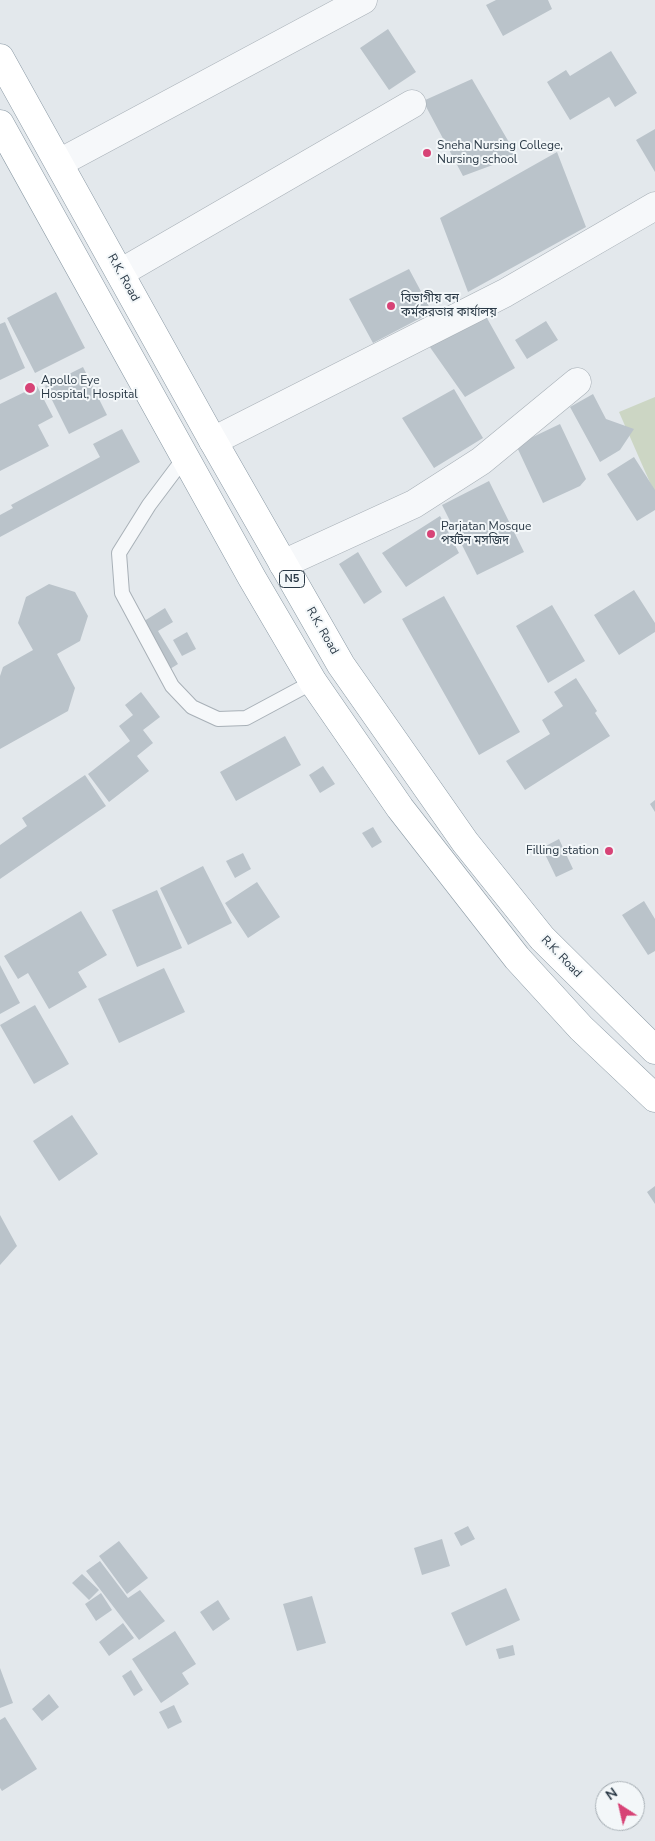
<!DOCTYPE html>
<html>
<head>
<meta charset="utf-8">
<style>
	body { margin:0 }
	#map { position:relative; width:655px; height:1841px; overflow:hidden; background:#e3e8ec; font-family:"Nunito Sans",sans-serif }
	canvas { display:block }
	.north { position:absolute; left:595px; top:1781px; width:50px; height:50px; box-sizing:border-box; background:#f3f7f9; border:1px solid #a3abb1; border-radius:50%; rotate:325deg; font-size:14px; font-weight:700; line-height:20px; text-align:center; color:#2a3946 }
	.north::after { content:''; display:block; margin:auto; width:18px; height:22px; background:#d74376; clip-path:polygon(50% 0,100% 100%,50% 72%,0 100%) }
</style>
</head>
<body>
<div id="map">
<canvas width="655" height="1841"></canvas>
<div class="north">N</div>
</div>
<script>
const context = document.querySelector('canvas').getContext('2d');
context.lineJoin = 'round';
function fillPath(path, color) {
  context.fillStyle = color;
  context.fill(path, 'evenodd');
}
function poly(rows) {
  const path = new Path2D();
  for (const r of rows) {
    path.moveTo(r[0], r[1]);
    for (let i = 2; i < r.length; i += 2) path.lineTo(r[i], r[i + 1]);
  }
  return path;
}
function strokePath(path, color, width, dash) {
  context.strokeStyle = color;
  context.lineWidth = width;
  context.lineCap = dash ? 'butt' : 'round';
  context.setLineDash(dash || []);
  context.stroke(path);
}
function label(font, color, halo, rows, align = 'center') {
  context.font = font + ' "Nunito Sans","Noto Sans Bengali",sans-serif';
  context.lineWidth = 4;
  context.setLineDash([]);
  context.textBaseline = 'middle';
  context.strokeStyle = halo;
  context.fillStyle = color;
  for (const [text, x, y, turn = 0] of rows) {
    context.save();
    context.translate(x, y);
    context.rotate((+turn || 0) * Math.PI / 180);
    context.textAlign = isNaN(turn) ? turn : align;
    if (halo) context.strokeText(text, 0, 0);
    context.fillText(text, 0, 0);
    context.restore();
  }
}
fillPath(poly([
	[655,397,655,494,619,412]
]), '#ccd6c4');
fillPath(poly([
	[496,0,548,0,552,9,503,36,486,5],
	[388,29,416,72,389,90,360,48],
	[611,51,637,93,615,107,609,97,570,120,547,82,566,70,570,76],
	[472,79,517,156,463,176,423,101],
	[655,129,655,172,636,140],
	[557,152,586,227,468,292,440,218],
	[409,269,432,312,373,343,349,299],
	[56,292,85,348,35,373,7,318],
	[483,311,515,368,465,397,427,343],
	[546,321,558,340,527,359,515,340],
	[5,322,25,368,0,380,0,324],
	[83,367,107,415,69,434,45,386],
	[37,386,53,417,38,425,49,446,0,471,0,404],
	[454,389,483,438,434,468,402,418],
	[593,394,606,419,634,429,620,450,600,462,570,407],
	[560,424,586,479,580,486,543,503,516,445],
	[122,429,140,462,0,537,0,515,13,508,11,505,100,457,93,444],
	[634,457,655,490,655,510,637,521,607,474],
	[489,481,524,552,477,575,442,505],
	[440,516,459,553,406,587,382,553],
	[358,552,382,592,364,604,339,564],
	[49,584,75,592,88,616,80,641,57,654,75,688,68,711,0,749,0,676,3,667,33,650,18,623,26,597],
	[634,590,655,623,655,632,619,655,594,615],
	[444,596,520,732,479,755,402,619],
	[552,605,585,661,548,683,516,626],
	[165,608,173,622,158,631,178,664,162,674,133,628],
	[187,632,196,649,182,656,173,640],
	[576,678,597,711,595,713,610,736,525,790,506,761,550,734,542,720,563,706,554,692],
	[141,692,160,717,143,730,153,743,137,756,149,771,109,802,88,774,130,741,119,726,133,715,125,705],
	[285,736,301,765,236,801,220,772],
	[323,766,335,784,320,793,309,775],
	[85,775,106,806,0,879,0,845,27,826,22,818],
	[655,800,655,812,650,804],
	[373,827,382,842,372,848,362,833],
	[559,839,573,869,556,877,542,848],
	[243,853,251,869,235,878,226,861],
	[203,866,232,923,188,945,160,888],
	[257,882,280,917,248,938,225,903],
	[157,890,182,948,137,967,112,910],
	[644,901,655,919,655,951,648,955,622,915],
	[81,911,107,955,78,972,87,987,49,1009,28,973,18,979,4,956],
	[0,965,20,1003,0,1014],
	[164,968,185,1012,119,1043,98,999],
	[35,1005,69,1064,34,1084,0,1025],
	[72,1115,98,1154,59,1181,33,1141],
	[655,1186,655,1204,647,1192],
	[0,1215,17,1246,0,1265],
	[468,1526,475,1539,461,1546,454,1533],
	[442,1539,450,1566,422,1575,414,1548],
	[119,1541,148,1578,127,1594,99,1556],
	[100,1561,128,1598,140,1590,165,1621,139,1640,86,1571],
	[82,1574,99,1590,89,1600,72,1583],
	[506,1588,520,1620,466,1646,451,1613],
	[101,1593,112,1610,96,1621,85,1604],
	[312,1596,326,1643,297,1651,283,1604],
	[218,1600,230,1619,213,1631,200,1612],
	[123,1623,134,1638,109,1656,99,1642],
	[175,1631,196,1664,182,1673,189,1684,161,1703,132,1659],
	[513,1645,515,1655,499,1659,496,1649],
	[0,1668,13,1703,0,1708],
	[131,1670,143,1690,134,1696,122,1676],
	[49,1694,59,1707,42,1721,32,1709],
	[174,1705,182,1722,168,1729,159,1712],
	[5,1717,37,1769,2,1791,0,1788,0,1720]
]), '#bac3ca');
const service = poly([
	[185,457,149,505,119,553,122,593,172,686,192,707,218,719,246,718,313,682]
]);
const minor = poly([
	[59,163,363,0],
	[120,273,412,104],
	[213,441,505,293,655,206],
	[283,564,414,504,481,461,577,382]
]);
const trunk = poly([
	[0,58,213,441,341,665,465,842,542,938,655,1050],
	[0,124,252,578,313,682,400,808,517,958,581,1028,655,1098]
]);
strokePath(service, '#a8b0b7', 16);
strokePath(minor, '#a8b0b7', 29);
strokePath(trunk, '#8a99a4', 29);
strokePath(service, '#f6f8fa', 14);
strokePath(minor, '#f6f8fa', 28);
strokePath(trunk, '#fff', 28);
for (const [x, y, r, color] of [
	[427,153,5,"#d74376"],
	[391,306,5,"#d74376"],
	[30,388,6,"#d74376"],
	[431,534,5,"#d74376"],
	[609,851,5,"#d74376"]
]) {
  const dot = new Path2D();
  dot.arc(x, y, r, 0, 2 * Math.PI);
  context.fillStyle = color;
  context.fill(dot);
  strokePath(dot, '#f3f7f9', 2);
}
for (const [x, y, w] of [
	[292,579,25]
]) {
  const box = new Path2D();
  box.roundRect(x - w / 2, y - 8.5, w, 17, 4);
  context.fillStyle = '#f3f7f9';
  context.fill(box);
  strokePath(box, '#2a3946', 1);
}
label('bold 11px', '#2a3946', null, [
	["N5",292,579]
]);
label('12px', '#2a3946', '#f3f7f9', [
	["Sneha Nursing College,",437,146],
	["Nursing school",437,160],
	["বিভাগীয় বন",401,299],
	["কর্মকরতার কার্যালয়",401,313],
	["Apollo Eye",41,381],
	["Hospital, Hospital",41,395],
	["Parjatan Mosque",441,527],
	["পর্যটন মসজিদ",441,541],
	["Filling station",599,851,"right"]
], 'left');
label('12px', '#2a3946', '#f3f7f9', [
	["R.K. Road",123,278,61],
	["R.K. Road",322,631,60],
	["R.K. Road",561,957,46]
]);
</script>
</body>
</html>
